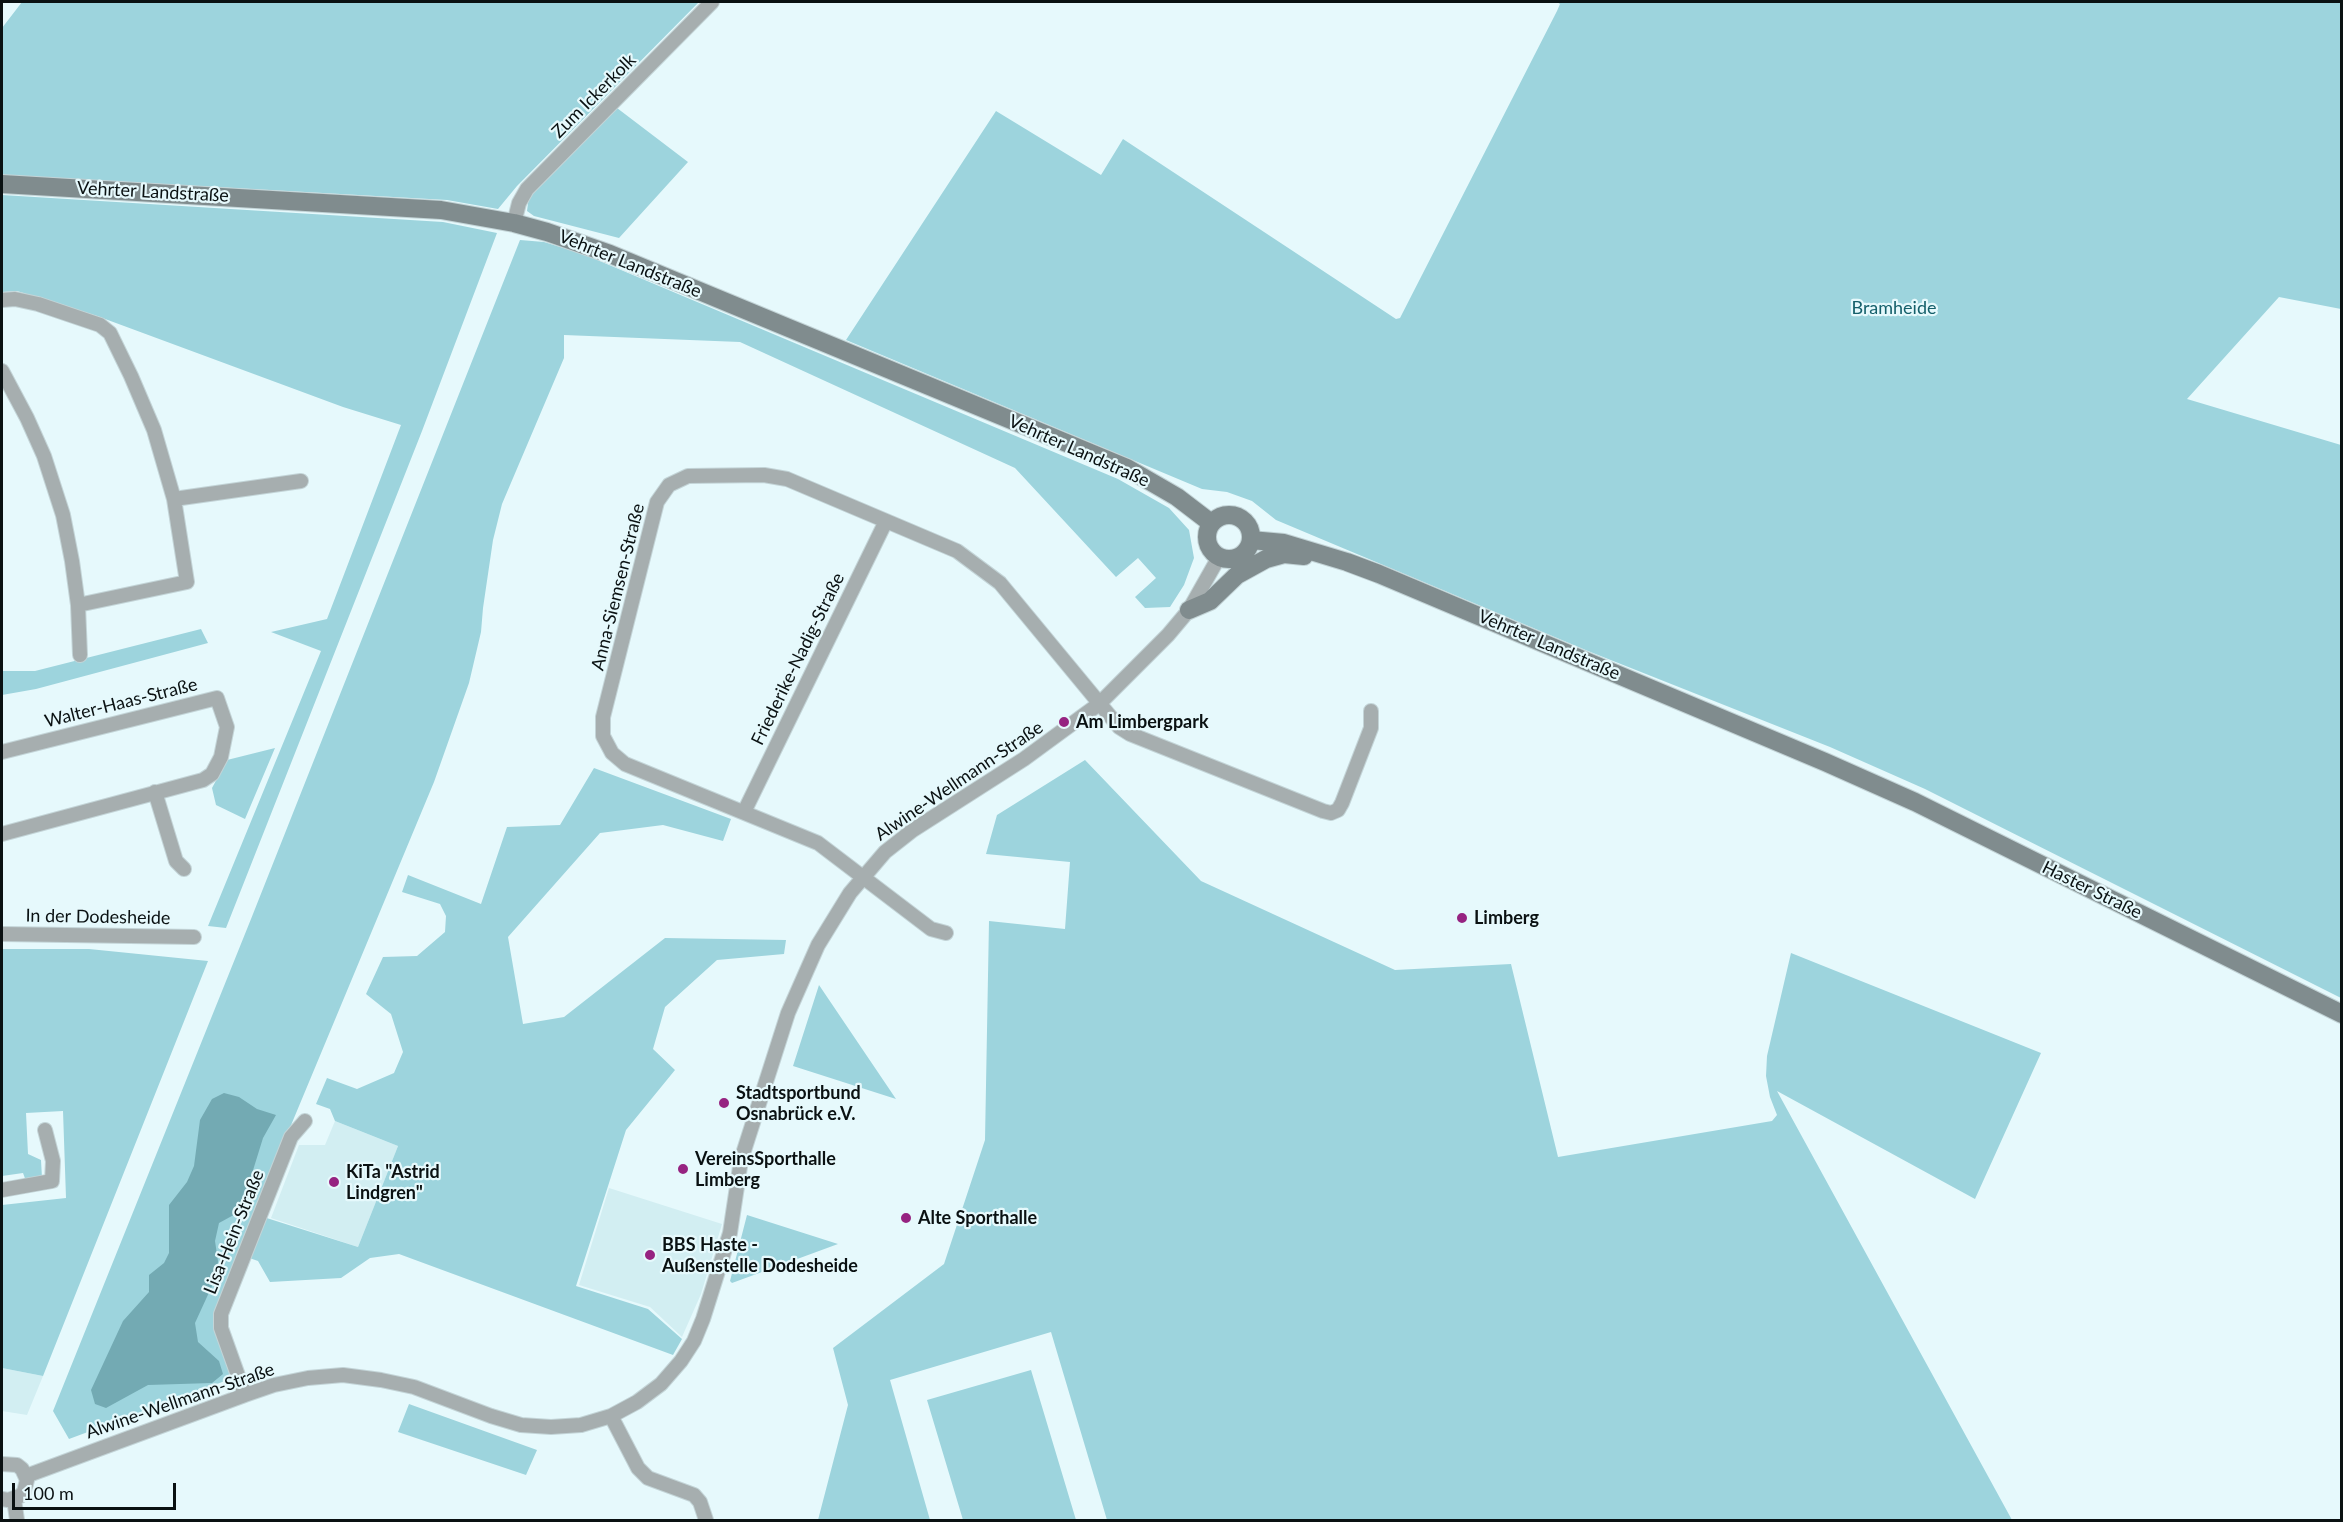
<!DOCTYPE html>
<html>
<head>
<meta charset="utf-8">
<style>
	body { margin:0 }
	#map { position:relative; width:2343px; height:1522px; overflow:hidden; background:#e6f9fc; font-family:Lato,sans-serif }
	canvas { display:block }
	.frame { position:absolute; inset:0; border:3px solid #0a1112; pointer-events:none }
	.scale { position:absolute; left:12px; top:1483px; width:164px; height:27px; box-sizing:border-box; border:3px solid #0a1112; border-top:0; padding-left:8px; font-size:18px; line-height:21px; white-space:nowrap; color:#0a1112; -webkit-text-stroke:4px #e6f9fc; paint-order:stroke }
</style>
</head>
<body>
<div id="map">
<canvas width="2343" height="1522"></canvas>
<div class="frame"></div>
<div class="scale">100 m</div>
</div>
<script>
const context = document.querySelector('canvas').getContext('2d');
context.lineJoin = 'round';
function fillPath(path, color) {
  context.fillStyle = color;
  context.fill(path, 'evenodd');
}
function poly(rows) {
  const path = new Path2D();
  for (const r of rows) {
    if (r.length === 3) {
      path.moveTo(r[0] + r[2], r[1]);
      path.arc(r[0], r[1], r[2], 0, 2 * Math.PI);
      continue;
    }
    path.moveTo(r[0], r[1]);
    for (let i = 2; i < r.length; i += 2) path.lineTo(r[i], r[i + 1]);
  }
  return path;
}
function strokePath(path, color, width, dash) {
  context.strokeStyle = color;
  context.lineWidth = width;
  context.lineCap = dash ? 'butt' : 'round';
  context.setLineDash(dash || []);
  context.stroke(path);
}
function label(font, color, halo, rows, align = 'center') {
  context.font = font + ' Lato,sans-serif';
  context.lineWidth = 4.5;
  context.setLineDash([]);
  context.textBaseline = 'middle';
  context.strokeStyle = halo;
  context.fillStyle = color;
  for (const [text, x, y, turn = 0] of rows) {
    context.save();
    context.translate(x, y);
    context.rotate((+turn || 0) * Math.PI / 180);
    context.textAlign = isNaN(turn) ? turn : align;
    if (halo) context.strokeText(text, 0, 0);
    context.fillText(text, 0, 0);
    context.restore();
  }
}
fillPath(poly([
	[335,1121,398,1146,358,1247,271,1218,299,1145,325,1145],
	[609,1188,722,1224,701,1294,682,1337,650,1307,579,1285],
	[2,1368,43,1376,27,1415,2,1411]
]), '#d2eef2');
fillPath(poly([
	[22,2,699,2,517,186,498,209,447,200,2,175,2,28],
	[1557,2,2341,2,2341,309,2279,297,2187,399,2341,445,2341,998,1925,789,1830,747,1588,651,1276,520,1252,501,1227,492,1202,489,846,340,996,111,1101,175,1123,139,1396,319,1400,318,1557,11,1560,4],
	[617,108,688,162,619,238,534,216,527,211,529,196],
	[2,195,443,222,497,233,422,431,226,928,208,926,321,651,271,632,327,619,401,425,343,407,97,316,17,291,2,292],
	[520,240,544,242,583,254,1118,479,1169,508,1189,530,1194,558,1184,585,1170,607,1145,608,1135,597,1156,578,1138,558,1116,577,1015,468,740,342,564,335,564,358,502,504,493,540,483,608,481,632,469,683,434,782,254,1214,358,1247,398,1146,335,1121,330,1109,316,1104,327,1078,357,1089,394,1073,403,1052,391,1014,366,994,383,957,417,956,445,932,446,916,440,904,402,892,408,875,481,904,507,827,560,825,594,768,731,819,723,841,663,825,600,833,508,937,523,1024,564,1017,665,938,786,940,784,954,717,960,665,1007,653,1049,675,1070,626,1130,576,1286,648,1309,682,1339,673,1355,399,1254,370,1258,341,1278,270,1282,258,1261,238,1254,215,1315,233,1378,69,1439,53,1411,251,919],
	[201,629,208,643,36,689,2,695,2,671,35,671],
	[275,748,245,819,216,805,212,788,227,760],
	[1085,760,1201,881,1395,970,1511,964,1558,1157,1772,1121,1777,1115,1770,1097,1766,1076,1767,1056,1791,953,2041,1053,1975,1199,1777,1091,2012,1520,1107,1520,1051,1332,890,1380,930,1520,818,1520,848,1405,833,1348,944,1264,985,1140,989,921,1065,929,1070,862,986,854,997,815],
	[2,949,89,949,208,961,43,1376,2,1368,2,1205,66,1198,63,1111,26,1113,28,1154,41,1160,42,1178,26,1181,23,1173,2,1176],
	[819,985,896,1099,793,1066],
	[747,1215,838,1244,732,1283,730,1281],
	[1031,1370,1076,1520,963,1520,927,1400],
	[409,1404,537,1450,526,1475,398,1432]
]), '#9dd4dd');
fillPath(poly([
	[224,1093,239,1097,257,1109,276,1115,263,1138,250,1180,248,1200,241,1211,219,1223,215,1241,218,1261,217,1275,195,1323,198,1342,219,1361,223,1374,212,1383,148,1385,106,1408,95,1404,91,1390,123,1321,149,1292,149,1275,164,1263,169,1253,169,1205,187,1182,194,1166,200,1120,212,1099]
]), '#73aab3');
const street = poly([
	[514,223,519,203,527,189,712,2],
	[2,300,15,299,38,304,100,325,110,333,131,376,154,430,174,499,187,582,78,605],
	[2,371,27,418,44,456,63,515,72,561,78,605,80,655],
	[174,499,301,481],
	[2,752,217,698,227,727,221,757,212,774,203,780,2,834],
	[155,792,176,861,184,869],
	[744,812,886,521],
	[946,933,931,929,818,843,625,764,612,753,603,736,603,717,657,502,669,485,688,476,764,475,787,479,957,551,1000,583,1119,727,1130,734,1323,811,1331,813,1338,810,1342,803,1371,728,1371,711],
	[2,934,194,937],
	[2,1190,52,1181,53,1161,45,1130],
	[245,1395,221,1328,221,1314,291,1137,305,1121],
	[611,1416,638,1468,648,1478,694,1495,700,1502,706,1520],
	[2,1464,17,1465,22,1469,27,1480,24,1492,20,1496,8,1500,2,1499],
	[26,1476,245,1395,274,1385,308,1378,343,1375,381,1380,414,1387,491,1416,521,1425,551,1427,581,1425,611,1416,637,1402,661,1384,681,1361,694,1341,703,1319,730,1233,741,1160,788,1013,818,945,850,893,885,852,913,830,1024,759,1099,704,1168,635,1189,610,1219,557],
	[14,1499,17,1520]
]);
const secondary = poly([
	[2,184,441,210,514,223,547,232,610,254,1127,468,1177,497,1211,523],
	[1229,537,22],
	[1251,540,1284,543,1347,562,1379,574,1825,762,1915,802,2342,1014],
	[1189,610,1210,601,1237,575,1266,559,1284,554,1304,556]
]);
strokePath(street, '#c3d4d7', 16);
strokePath(secondary, '#c3d4d7', 20);
strokePath(street, '#a6aeaf', 14);
strokePath(secondary, '#808c8e', 18);
for (const [x, y, r, color] of [
	[1064,722,6,"#962381"],
	[1462,918,6,"#962381"],
	[724,1103,6,"#962381"],
	[683,1169,6,"#962381"],
	[334,1182,6,"#962381"],
	[906,1218,6,"#962381"],
	[650,1255,6,"#962381"]
]) {
  const dot = new Path2D();
  dot.arc(x, y, r, 0, 2 * Math.PI);
  context.fillStyle = color;
  context.fill(dot);
  strokePath(dot, '#e6f9fc', 2);
}
label('18px', '#0a1112', '#e6f9fc', [
	["Zum Ickerkolk",594,96,-45],
	["Vehrter Landstraße",153,192,3],
	["Vehrter Landstraße",630,264,22],
	["Vehrter Landstraße",1079,451,24],
	["Anna-Siemsen-Straße",618,587,-76],
	["Vehrter Landstraße",1549,645,23],
	["Friederike-Nadig-Straße",798,659,-64],
	["Walter-Haas-Straße",121,703,-14],
	["Alwine-Wellmann-Straße",959,781,-34],
	["Haster Straße",2092,890,26],
	["In der Dodesheide",98,917,1],
	["Lisa-Hein-Straße",234,1232,-68],
	["Alwine-Wellmann-Straße",180,1401,-19]
]);
label('18px', '#15606b', '#e6f9fc', [
	["Bramheide",1894,308]
]);
label('bold 18px', '#0a1112', '#e6f9fc', [
	["Am Limbergpark",1076,722],
	["Limberg",1474,918],
	["Stadtsportbund",736,1093],
	["Osnabrück e.V.",736,1114],
	["VereinsSporthalle",695,1159],
	["Limberg",695,1180],
	["KiTa \"Astrid",346,1172],
	["Lindgren\"",346,1193],
	["Alte Sporthalle",918,1218],
	["BBS Haste -",662,1245],
	["Außenstelle Dodesheide",662,1266]
], 'left');
</script>
</body>
</html>
